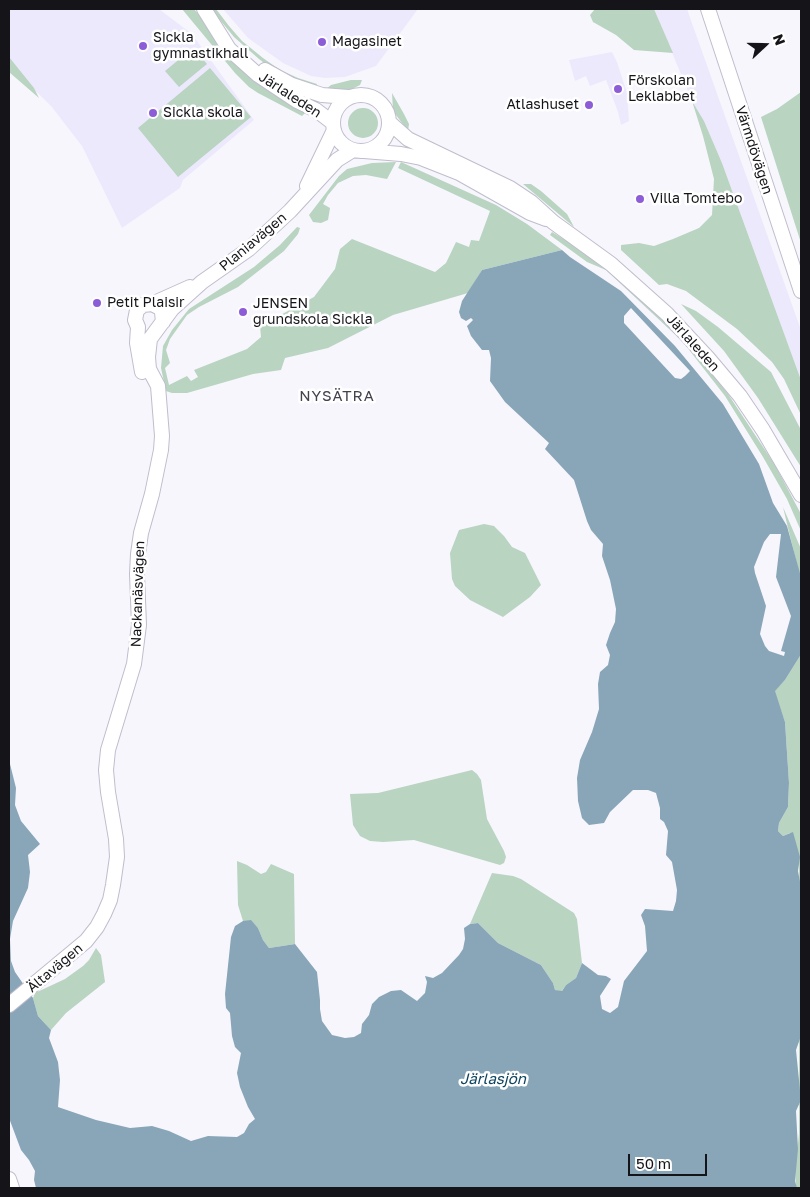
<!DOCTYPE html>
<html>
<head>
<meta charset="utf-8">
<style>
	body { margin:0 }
	#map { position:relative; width:810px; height:1197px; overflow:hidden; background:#f7f6fd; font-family:"Golos Text",sans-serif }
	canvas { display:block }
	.frame { position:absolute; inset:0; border:10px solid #151419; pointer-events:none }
	.north { position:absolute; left:740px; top:20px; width:50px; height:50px; -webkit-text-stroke:4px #fff; paint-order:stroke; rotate:69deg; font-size:14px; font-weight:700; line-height:20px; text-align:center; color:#151419 }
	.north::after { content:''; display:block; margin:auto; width:18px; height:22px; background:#151419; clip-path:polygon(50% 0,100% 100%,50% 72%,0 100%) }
	.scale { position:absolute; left:628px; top:1154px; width:79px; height:22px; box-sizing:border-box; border:2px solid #151419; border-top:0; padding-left:6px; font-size:15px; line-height:18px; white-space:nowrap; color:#151419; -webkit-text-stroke:4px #fff; paint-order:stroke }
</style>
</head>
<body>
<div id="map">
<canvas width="810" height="1197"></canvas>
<div class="frame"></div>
<div class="north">N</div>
<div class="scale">50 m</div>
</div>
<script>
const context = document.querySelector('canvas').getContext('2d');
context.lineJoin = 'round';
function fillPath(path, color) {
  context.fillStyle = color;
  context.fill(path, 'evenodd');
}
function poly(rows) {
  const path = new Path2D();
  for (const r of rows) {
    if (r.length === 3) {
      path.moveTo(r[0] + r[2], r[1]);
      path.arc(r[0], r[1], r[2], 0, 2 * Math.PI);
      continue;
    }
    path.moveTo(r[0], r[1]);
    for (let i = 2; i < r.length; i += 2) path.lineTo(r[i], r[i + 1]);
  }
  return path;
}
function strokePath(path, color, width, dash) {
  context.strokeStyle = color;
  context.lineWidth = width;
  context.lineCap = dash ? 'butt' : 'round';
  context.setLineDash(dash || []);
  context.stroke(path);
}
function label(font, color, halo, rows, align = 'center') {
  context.font = font + ' "Golos Text",sans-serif';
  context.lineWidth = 5;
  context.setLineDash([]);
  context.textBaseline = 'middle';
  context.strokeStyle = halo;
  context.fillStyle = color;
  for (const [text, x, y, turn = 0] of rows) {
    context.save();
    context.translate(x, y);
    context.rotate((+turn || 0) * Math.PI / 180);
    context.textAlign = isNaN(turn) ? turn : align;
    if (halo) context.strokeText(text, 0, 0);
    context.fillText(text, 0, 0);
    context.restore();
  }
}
fillPath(poly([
	[9,9,159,9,192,34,254,120,183,180,180,188,122,228,82,146,51,106,9,65],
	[223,9,418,9,376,66,345,77,325,78,311,76,283,63,248,38],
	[654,9,687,9,801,330,801,380,722,163,704,121,692,101],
	[612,52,617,62,627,93,629,121,621,125,618,112,606,80,590,86,586,76,575,81,569,60]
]), '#ede9fc');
fillPath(poly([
	[182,9,194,9,214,32,229,59,246,74,306,112,302,116,258,93,249,87,235,73],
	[211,9,216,9,229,26,242,41,263,58,280,70,298,78,317,84,316,88,276,72,259,59,234,37],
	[595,9,654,9,673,53,634,50,616,35,593,22,590,15],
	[193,48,207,64,179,87,165,71],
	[9,57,34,88,39,98,9,72],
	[210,68,251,117,178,177,138,128],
	[351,80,362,80,360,85,352,89,336,93,325,90,331,85],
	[801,92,801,243,761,117,777,109],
	[392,93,404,114,409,124,408,131,393,111],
	[692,101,704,121,722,163,801,380,801,415,784,379,772,362,737,329,686,291,667,284,659,285,621,250,621,245,639,243,654,246,673,239,699,228,712,215,714,179,703,136],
	[363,123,15],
	[396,162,387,179,366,175,353,176,338,183,328,195,323,204,330,208,328,220,321,223,313,222,309,215,339,176,347,169,372,163],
	[401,162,496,205,527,224,562,250,482,270,468,293,393,315,328,348,285,358,281,370,253,374,187,393,172,393,166,391,161,368,163,346,172,330,189,309,254,267,280,245,297,227,300,228,298,234,284,251,238,287,199,307,187,315,170,339,166,350,170,363,165,368,169,385,187,376,191,381,198,377,194,370,247,349,261,337,260,326,314,297,335,269,340,249,352,239,435,272,446,263,456,242,469,247,471,240,479,241,490,211,398,168],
	[523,184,531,184,541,191,567,214,574,227],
	[552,232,599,261,623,280,685,340,728,394,775,465,801,514,801,531,787,499,763,457,725,396,683,342,606,270,587,262,550,235],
	[681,304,696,311,718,327,771,372,801,430,801,467,758,398,724,351],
	[783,507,801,549,801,580,788,528],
	[484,524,494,526,504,536,512,547,525,553,541,585,530,597,503,617,470,600,455,586,452,579,450,553,459,530],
	[801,649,801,1188,796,1188,795,1170,799,1134,799,864,790,833,783,836,778,831,779,823,788,807,789,783,785,722,774,691,785,680,800,656],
	[472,770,477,774,481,780,487,819,504,851,506,857,504,863,500,865,414,840,383,842,370,841,360,836,353,825,350,794,378,793],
	[237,861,247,865,261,874,266,872,271,864,294,874,295,944,269,948,263,940,258,928,251,921,243,921,238,905],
	[492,873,513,876,521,879,574,913,577,919,582,963,576,978,566,985,561,992,555,990,553,983,541,965,498,943,478,923,470,924],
	[96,948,101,955,105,982,66,1013,51,1030,38,1016,33,998,35,993,65,979,83,966,89,960]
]), '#b9d4c1');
fillPath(poly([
	[562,250,570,257,621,291,675,346,723,404,759,464,773,503,787,526,801,577,800,656,785,680,775,691,785,722,789,783,788,807,779,823,778,831,783,836,793,832,800,857,798,871,801,887,801,1036,796,1050,801,1100,796,1111,798,1149,795,1181,797,1188,36,1188,34,1180,35,1171,29,1160,21,1150,9,1118,9,760,16,788,15,805,21,821,40,844,28,855,30,872,28,888,13,921,10,939,11,961,15,972,33,998,38,1016,51,1030,49,1038,58,1062,60,1080,58,1107,96,1120,130,1128,152,1126,169,1131,191,1141,208,1136,237,1137,244,1133,249,1124,255,1119,248,1107,240,1087,237,1073,241,1053,235,1047,232,1036,230,1013,226,1008,225,994,231,937,235,926,243,921,251,920,258,928,263,940,269,948,295,944,317,972,320,1000,320,1009,322,1021,332,1035,345,1038,354,1037,361,1033,362,1024,369,1015,372,1004,379,997,391,991,401,990,417,1001,425,993,427,982,425,976,433,978,442,973,459,955,463,949,465,939,464,928,470,924,478,923,498,943,541,965,553,983,555,990,562,991,566,985,576,978,582,963,598,975,606,976,611,979,600,996,602,1009,610,1013,618,1007,624,981,647,951,645,926,641,915,645,909,673,911,676,901,677,890,672,862,666,855,668,831,664,822,660,819,660,808,656,793,648,790,633,790,610,812,604,823,589,825,582,818,578,801,577,778,580,760,592,732,599,709,598,684,600,672,608,665,610,655,606,645,610,633,615,622,616,609,610,580,602,556,603,544,591,530,587,521,574,480,545,449,549,443,505,402,490,381,491,358,489,350,482,350,471,336,467,326,473,320,471,318,466,321,461,318,459,312,462,301,482,270]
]), '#89a6b8');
fillPath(poly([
	[631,308,690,371,685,376,681,379,675,378,624,323,624,316],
	[770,534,781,534,776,577,791,616,781,651,785,652,784,656,769,651,765,646,760,634,766,606,755,573,754,567,764,542]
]), '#f7f6fd');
const secondary = poly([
	[204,9,229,49,258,75,297,101,316,110,333,123],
	[708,9,801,291],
	[265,70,292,85,322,95,348,97],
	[361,123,28],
	[390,123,408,139,510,188,531,202,553,222,611,264,667,314,708,358,740,396,763,430,801,495],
	[364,151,401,154,421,158,459,173,530,213,546,219],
	[307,186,334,130],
	[152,304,190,287],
	[142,372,137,343,138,327,135,320,137,310,143,305,152,304,160,308,162,312,163,322],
	[9,1005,86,941,97,927,104,914,110,900,113,885,117,857,116,839,108,792,106,770,108,750,134,664,139,625,137,574,138,554,141,533,152,494,161,450,162,436,158,386,149,369,148,357,150,339,172,309,202,282,249,249,290,211,337,160,353,150],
	[9,1179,12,1188]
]);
strokePath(secondary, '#c0bdcd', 16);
strokePath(secondary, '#fff', 14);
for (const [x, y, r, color] of [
	[322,42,5,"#8c5dd7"],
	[143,46,5,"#8c5dd7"],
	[618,89,5,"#8c5dd7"],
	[589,105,5,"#8c5dd7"],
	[153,113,5,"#8c5dd7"],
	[640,199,5,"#8c5dd7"],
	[97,303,5,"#8c5dd7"],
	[243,312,5,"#8c5dd7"]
]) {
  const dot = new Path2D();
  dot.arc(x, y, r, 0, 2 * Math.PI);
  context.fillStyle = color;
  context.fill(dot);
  strokePath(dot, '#fff', 2);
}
label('14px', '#151419', '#fff', [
	["Sickla",153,38],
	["gymnastikhall",153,54],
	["Magasinet",332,42],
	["Förskolan",628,81],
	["Leklabbet",628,97],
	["Atlashuset",579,105,"right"],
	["Sickla skola",163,113],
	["Villa Tomtebo",650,199],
	["Petit Plaisir",107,303],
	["JENSEN",253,304],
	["grundskola Sickla",253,320]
], 'left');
label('14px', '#151419', '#fff', [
	["Järlaleden",290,95,33],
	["Värmdövägen",754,150,72],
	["Planiavägen",253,242,-40],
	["Järlaleden",693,343,48],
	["Nackanäsvägen",138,594,-88],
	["Ältavägen",55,968,-40]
]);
context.letterSpacing = '1px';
label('15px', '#44424f', '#fff', [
	["NYSÄTRA",337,396]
]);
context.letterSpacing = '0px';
label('italic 15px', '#0c435f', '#fff', [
	["Järlasjön",493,1079]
]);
</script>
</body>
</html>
